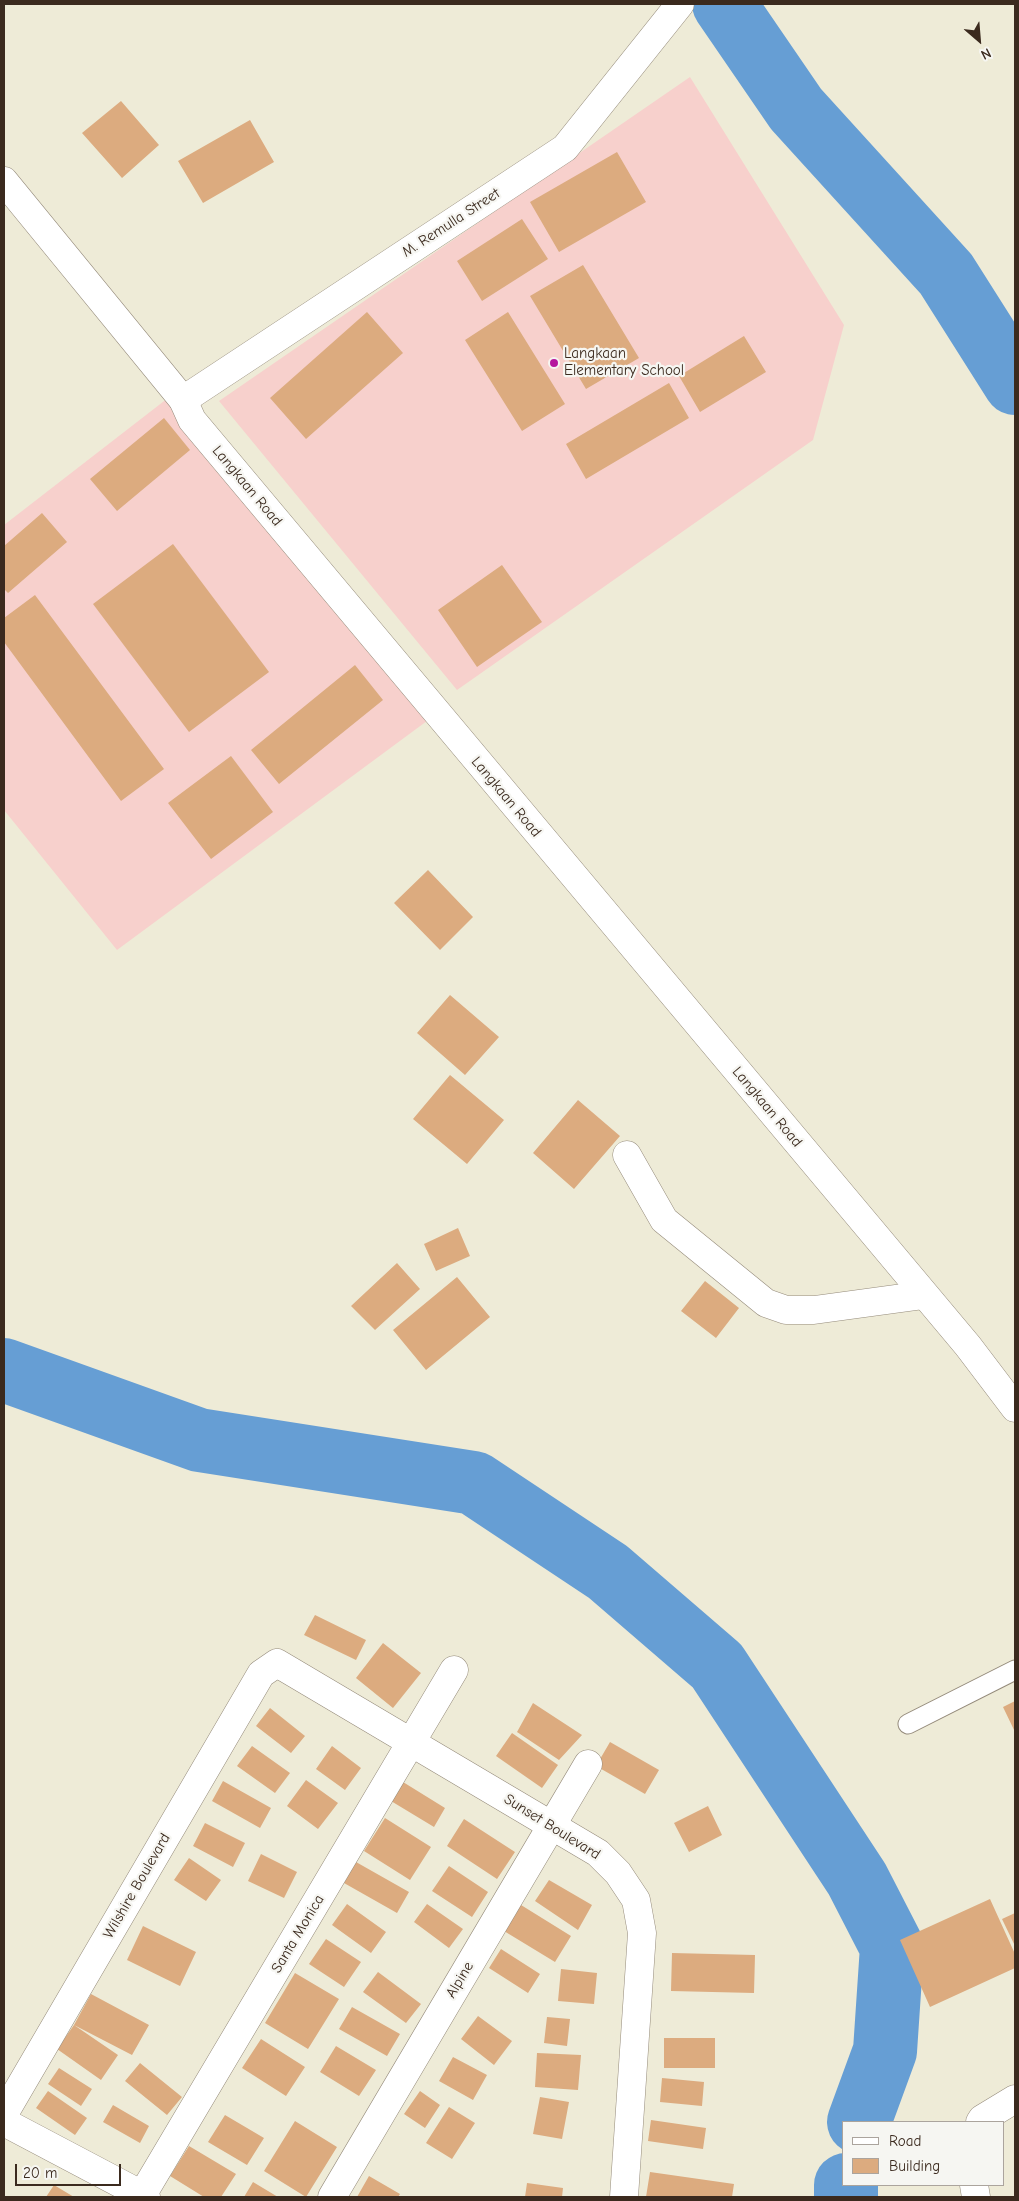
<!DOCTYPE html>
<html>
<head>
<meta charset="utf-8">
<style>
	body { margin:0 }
	#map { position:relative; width:1019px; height:2201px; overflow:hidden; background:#eeebd7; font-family:"Comic Neue",sans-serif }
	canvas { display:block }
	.frame { position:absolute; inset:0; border:5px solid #3b2a1e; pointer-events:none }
	.legend { position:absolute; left:842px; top:2121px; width:162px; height:65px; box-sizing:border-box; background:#f6f6f2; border:1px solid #aba49d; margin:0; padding:6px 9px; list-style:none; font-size:15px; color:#3b2a1e }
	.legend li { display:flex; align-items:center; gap:10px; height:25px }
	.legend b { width:25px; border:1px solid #aba49d }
	.north { position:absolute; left:954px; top:15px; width:50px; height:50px; -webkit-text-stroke:4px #f6f6f2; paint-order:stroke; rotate:153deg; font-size:14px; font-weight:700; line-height:20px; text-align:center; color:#3b2a1e }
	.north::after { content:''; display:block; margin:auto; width:18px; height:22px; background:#3b2a1e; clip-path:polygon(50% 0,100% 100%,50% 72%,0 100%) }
	.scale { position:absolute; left:15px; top:2164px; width:106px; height:22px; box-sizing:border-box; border:2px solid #3b2a1e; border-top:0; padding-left:6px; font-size:15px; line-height:18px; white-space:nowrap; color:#3b2a1e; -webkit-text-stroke:4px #f6f6f2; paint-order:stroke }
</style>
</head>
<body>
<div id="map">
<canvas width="1019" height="2201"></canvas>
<div class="frame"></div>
<ul class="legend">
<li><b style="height:6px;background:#fff"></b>Road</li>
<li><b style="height:14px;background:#dcab7f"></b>Building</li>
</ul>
<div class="north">N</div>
<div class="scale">20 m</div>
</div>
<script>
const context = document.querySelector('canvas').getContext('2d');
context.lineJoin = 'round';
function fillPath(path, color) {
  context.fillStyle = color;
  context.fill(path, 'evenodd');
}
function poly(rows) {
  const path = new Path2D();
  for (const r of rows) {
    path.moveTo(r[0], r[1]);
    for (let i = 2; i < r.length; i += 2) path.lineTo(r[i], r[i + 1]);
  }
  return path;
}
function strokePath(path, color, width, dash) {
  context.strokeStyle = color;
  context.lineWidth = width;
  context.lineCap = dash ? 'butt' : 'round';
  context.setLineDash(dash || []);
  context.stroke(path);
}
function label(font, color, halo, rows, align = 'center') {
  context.font = font + ' "Comic Neue",sans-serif';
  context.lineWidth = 4.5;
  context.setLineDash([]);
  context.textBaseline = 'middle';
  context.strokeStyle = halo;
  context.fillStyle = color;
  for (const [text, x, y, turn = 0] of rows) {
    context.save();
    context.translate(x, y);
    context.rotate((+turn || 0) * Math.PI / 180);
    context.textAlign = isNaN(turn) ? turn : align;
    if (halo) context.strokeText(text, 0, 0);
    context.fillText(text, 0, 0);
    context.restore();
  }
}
fillPath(poly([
	[690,77,844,325,813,440,457,690,219,401],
	[168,398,431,718,117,950,4,810,4,525]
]), '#f7d0cc');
strokePath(poly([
	[724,4,796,109,946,274,1015,383],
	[4,1370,199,1440,474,1483,608,1572,717,1666,857,1879,892,1947,885,2051,859,2122],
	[846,2197,846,2185]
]), '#669ed4', 64);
fillPath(poly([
	[121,101,159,145,122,178,82,133],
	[250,120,274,162,203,203,178,161],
	[617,152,646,202,559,252,530,202],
	[522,219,548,259,482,301,457,261],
	[583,265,639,358,586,389,530,296],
	[367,312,403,353,306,439,270,398],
	[508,312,565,404,522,431,465,340],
	[744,336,766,372,700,412,679,376],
	[669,383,689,418,586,479,566,444],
	[164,418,190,450,117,511,90,479],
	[42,513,67,542,8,593,4,589,4,546],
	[173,544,269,672,189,732,93,604],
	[502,565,542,622,477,667,438,610],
	[35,595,164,769,121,801,4,642,4,618],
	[355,665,383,700,279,784,251,750],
	[231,756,273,812,211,859,168,803],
	[428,870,473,917,440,950,394,903],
	[450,995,499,1037,465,1075,417,1033],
	[450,1075,504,1120,467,1164,413,1119],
	[578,1100,620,1136,574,1189,533,1153],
	[458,1228,470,1256,436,1271,424,1244],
	[397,1263,420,1289,375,1330,351,1306],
	[457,1277,490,1317,426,1370,393,1330],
	[705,1281,739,1308,716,1338,681,1311],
	[315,1615,366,1640,356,1660,304,1635],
	[383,1643,421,1673,393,1708,356,1678],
	[1015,1701,1015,1732,1003,1707],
	[533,1703,582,1735,559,1760,517,1732],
	[270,1708,305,1736,291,1753,256,1726],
	[512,1733,558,1765,542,1788,496,1756],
	[610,1742,659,1770,645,1794,596,1766],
	[252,1746,290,1773,275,1793,237,1766],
	[332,1746,361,1768,345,1790,316,1769],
	[306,1780,338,1803,318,1829,287,1806],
	[223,1781,271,1808,260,1828,212,1801],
	[403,1782,445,1808,434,1827,391,1801],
	[708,1806,722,1835,689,1852,674,1823],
	[385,1818,431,1847,410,1880,364,1851],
	[464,1819,515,1852,497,1879,447,1846],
	[205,1823,245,1843,233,1867,193,1846],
	[261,1854,297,1872,284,1898,248,1881],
	[189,1858,221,1880,206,1901,174,1880],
	[356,1862,409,1892,397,1913,344,1883],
	[449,1866,488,1892,472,1917,432,1891],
	[549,1880,592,1905,578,1930,535,1901],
	[990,1899,1015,1954,1015,1968,930,2007,900,1940],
	[347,1904,386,1932,371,1953,332,1925],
	[427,1904,463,1929,449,1948,414,1922],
	[521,1905,571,1936,555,1962,504,1931],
	[1015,1913,1015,1946,1002,1919],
	[143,1926,196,1952,180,1986,127,1960],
	[326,1939,361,1962,344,1987,309,1964],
	[501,1949,540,1974,528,1993,489,1968],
	[672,1953,755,1955,754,1993,671,1991],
	[561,1969,597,1973,594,2004,558,2001],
	[378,1972,421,2004,406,2023,363,1992],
	[295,1973,339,1999,308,2049,265,2023],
	[91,1994,149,2025,132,2055,74,2025],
	[352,2007,400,2034,387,2056,339,2029],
	[478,2016,512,2041,494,2065,461,2039],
	[547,2017,570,2019,567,2046,544,2043],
	[74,2025,118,2055,101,2080,57,2049],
	[664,2038,715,2038,715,2068,664,2068],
	[261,2039,305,2067,286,2096,242,2068],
	[336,2046,376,2070,359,2096,320,2072],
	[537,2053,581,2055,578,2090,535,2087],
	[453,2057,487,2075,473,2100,439,2081],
	[140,2063,182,2097,167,2115,125,2081],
	[59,2068,92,2089,81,2106,48,2084],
	[662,2078,704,2082,702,2106,660,2102],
	[48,2091,87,2118,75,2135,36,2108],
	[420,2091,440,2105,425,2128,404,2114],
	[540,2097,569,2102,562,2139,533,2134],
	[113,2105,149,2126,140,2143,103,2122],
	[449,2107,475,2123,452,2159,426,2143],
	[225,2115,264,2138,247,2165,208,2142],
	[651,2120,706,2128,703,2149,648,2141],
	[295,2121,337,2147,306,2197,264,2171],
	[189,2146,236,2174,221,2197,204,2197,170,2176],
	[650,2172,734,2184,732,2197,646,2197],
	[369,2176,400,2194,398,2197,357,2197],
	[253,2182,278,2197,244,2197],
	[527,2183,563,2188,562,2197,525,2197],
	[54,2185,74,2197,46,2197]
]), '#dcab7f');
const lane = poly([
	[908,1724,1015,1670]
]);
const street = poly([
	[183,400,565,148,680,4],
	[627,1155,664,1220,766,1303,786,1310,814,1310,924,1295],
	[4,2114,261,1674,277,1663,598,1853,618,1873,636,1900,642,1933,624,2197],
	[4,2122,146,2197],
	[980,2122,982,2119,1015,2099],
	[974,2185,976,2197],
	[141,2197,454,1670],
	[332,2197,588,1764]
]);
const secondary = poly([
	[4,181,183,400,192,420,968,1346,1015,1408]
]);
strokePath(lane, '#948a7a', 21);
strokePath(street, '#948a7a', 29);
strokePath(secondary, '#948a7a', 29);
strokePath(lane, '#fff', 19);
strokePath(street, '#fff', 28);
strokePath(secondary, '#fff', 28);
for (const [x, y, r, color] of [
	[554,363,5,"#b5179e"]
]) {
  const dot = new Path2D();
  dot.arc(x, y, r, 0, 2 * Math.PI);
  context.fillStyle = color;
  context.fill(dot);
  strokePath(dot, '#f6f6f2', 2);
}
label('15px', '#3b2a1e', '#f6f6f2', [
	["M. Remulla Street",451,223,-33],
	["Langkaan Road",247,486,50],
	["Langkaan Road",506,797,50],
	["Langkaan Road",767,1107,50],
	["Sunset Boulevard",552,1827,32],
	["Wilshire Boulevard",137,1886,-60],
	["Santa Monica",298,1934,-59],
	["Alpine",460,1980,-59]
]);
label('15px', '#3b2a1e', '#f6f6f2', [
	["Langkaan",564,354],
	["Elementary School",564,371]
], 'left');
</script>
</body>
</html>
